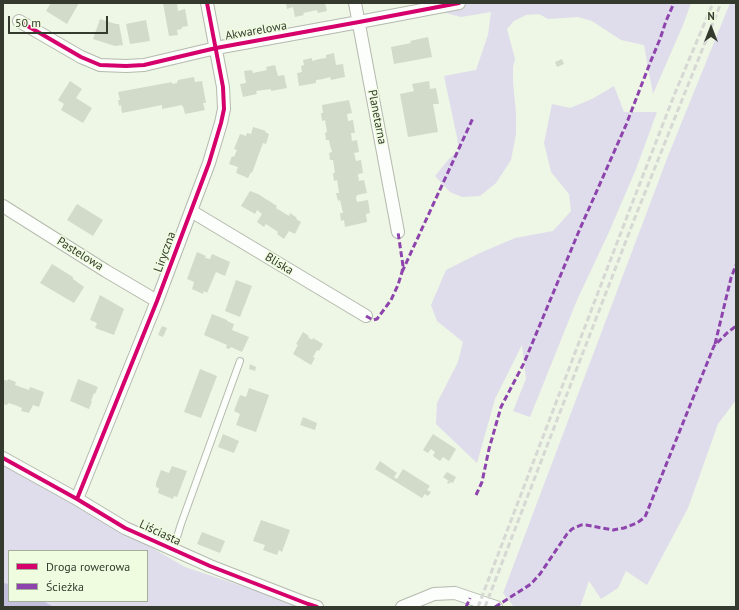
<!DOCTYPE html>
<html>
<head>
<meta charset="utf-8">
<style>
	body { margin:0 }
	#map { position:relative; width:739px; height:610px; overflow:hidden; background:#eef6e5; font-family:"PT Sans",sans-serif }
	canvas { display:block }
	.frame { position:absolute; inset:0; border:4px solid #343a2e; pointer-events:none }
	.legend { position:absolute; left:8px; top:550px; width:140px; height:52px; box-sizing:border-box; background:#effcdf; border:1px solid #a4ae98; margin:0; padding:5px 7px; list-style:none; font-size:12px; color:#343a2e }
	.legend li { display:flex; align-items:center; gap:8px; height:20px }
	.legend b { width:20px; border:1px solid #a4ae98 }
	.north { position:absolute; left:691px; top:8px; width:40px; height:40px; -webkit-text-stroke:3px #effcdf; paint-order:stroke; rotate:0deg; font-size:11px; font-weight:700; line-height:16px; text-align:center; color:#343a2e }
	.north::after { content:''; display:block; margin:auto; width:14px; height:18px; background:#343a2e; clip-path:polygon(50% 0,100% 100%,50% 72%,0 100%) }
	.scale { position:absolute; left:8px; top:16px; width:100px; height:18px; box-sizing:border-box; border:2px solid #343a2e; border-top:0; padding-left:5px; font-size:12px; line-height:14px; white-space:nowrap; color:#343a2e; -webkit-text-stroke:3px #effcdf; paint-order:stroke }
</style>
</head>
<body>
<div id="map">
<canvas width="739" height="610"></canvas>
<div class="frame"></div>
<ul class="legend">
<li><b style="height:5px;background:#d6006c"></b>Droga rowerowa</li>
<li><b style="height:5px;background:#8e44ad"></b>Ścieżka</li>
</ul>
<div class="north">N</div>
<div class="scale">50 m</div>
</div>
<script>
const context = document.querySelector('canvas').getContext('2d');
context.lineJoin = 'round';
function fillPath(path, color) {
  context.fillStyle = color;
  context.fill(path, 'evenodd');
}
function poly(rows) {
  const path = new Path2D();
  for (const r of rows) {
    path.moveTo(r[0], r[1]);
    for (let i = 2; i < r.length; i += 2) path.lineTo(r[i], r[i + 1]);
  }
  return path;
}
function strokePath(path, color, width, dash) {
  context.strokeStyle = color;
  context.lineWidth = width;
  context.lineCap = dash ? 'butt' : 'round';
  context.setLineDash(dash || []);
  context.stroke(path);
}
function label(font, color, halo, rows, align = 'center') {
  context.font = font + ' "PT Sans",sans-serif';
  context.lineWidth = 3;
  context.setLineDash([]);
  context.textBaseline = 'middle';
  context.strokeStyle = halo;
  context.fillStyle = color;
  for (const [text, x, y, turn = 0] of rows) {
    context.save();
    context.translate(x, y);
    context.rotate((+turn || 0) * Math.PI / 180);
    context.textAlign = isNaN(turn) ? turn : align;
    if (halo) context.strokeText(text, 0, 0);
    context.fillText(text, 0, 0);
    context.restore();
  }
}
fillPath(poly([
	[462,3,691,3,683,25,653,94,644,45,621,40,592,21,578,17,548,19,539,14,526,15,514,21,507,29,515,59,513,67,513,81,516,114,516,134,511,160,496,183,480,196,462,197,450,192,435,176,448,160,459,150,457,137,444,76,476,70,488,35,491,12,461,17,442,12],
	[730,3,736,3,736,400,718,424,688,508,647,585,626,571,618,588,601,599,589,581,580,607,514,607,503,593,668,156],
	[614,86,624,112,657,112,636,169,609,232,577,300,530,417,513,411,526,379,522,345,495,399,477,463,436,424,437,403,458,362,463,342,437,321,431,305,446,270,480,253,515,238,553,231,571,211,569,194,551,172,544,143,552,104,570,108,592,99],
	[3,462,185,567,305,607,3,607],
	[9,551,147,551,147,601,9,601]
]), '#dfddeb');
fillPath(poly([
	[3,583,9,584,9,601,43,601,54,607,3,607]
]), '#c5bfde');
fillPath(poly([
	[51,3,79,3,67,24,46,11],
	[163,3,177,3,178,11,185,9,188,26,182,27,182,29,177,30,178,35,169,36],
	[286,3,325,3,327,11,318,13,317,10,303,13,304,15,295,17,293,7,287,9],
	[100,19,116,24,119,24,123,45,115,46,93,39],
	[146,20,150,41,130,44,126,24],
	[428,37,432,57,394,64,391,47,411,43,410,41],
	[334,53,336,65,343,64,345,77,331,80,330,77,323,79,316,80,316,83,299,86,297,73,302,72,301,66,304,65,303,60,312,58,312,61,319,59,326,58,326,55],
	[562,59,564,64,557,67,555,62],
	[275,65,278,76,284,75,287,88,271,91,271,89,256,91,257,94,243,97,240,84,246,83,244,71,252,70,253,73,267,70,266,67],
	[194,77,195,82,202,81,206,103,203,103,205,110,185,114,183,106,182,107,182,105,162,109,162,105,122,113,121,105,119,106,118,100,120,100,118,92,172,82,172,84,177,83,178,80],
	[70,81,82,89,76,98,92,108,83,123,61,110,64,104,58,100],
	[429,81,430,89,436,88,439,104,433,104,438,132,408,137,400,94,414,91,412,84],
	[349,100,352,113,347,114,348,121,353,120,355,133,351,133,352,141,357,140,359,152,354,153,356,161,361,160,363,173,358,174,359,181,364,180,367,193,357,195,356,198,357,202,368,200,370,213,366,214,367,222,345,227,344,220,341,221,340,213,343,213,340,200,338,201,336,193,339,193,337,180,334,181,333,173,335,173,333,160,330,160,329,153,332,152,330,145,329,140,326,140,325,133,327,132,325,120,322,121,321,113,323,113,322,105],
	[253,127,266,131,265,132,269,134,266,144,263,143,252,173,251,172,248,178,236,173,238,167,229,164,232,156,234,157,237,150,234,149,240,134,246,136,247,133,251,134],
	[250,191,258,194,277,206,276,208,289,216,290,213,297,218,296,219,301,222,295,234,289,231,284,239,277,234,278,232,266,224,264,227,257,222,262,214,257,210,255,214,241,206],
	[77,204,103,220,93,236,67,220],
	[197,252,206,256,205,258,210,259,212,254,230,262,225,276,216,272,207,293,204,291,203,294,192,289,194,282,187,279],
	[52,264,73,277,73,279,84,287,74,303,40,283],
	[236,280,252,286,240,317,225,311],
	[100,295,124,309,114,335,95,328,97,323,90,320],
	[212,314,227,320,227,321,234,324,232,330,249,337,242,352,231,347,229,349,226,348,227,345,204,335],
	[162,326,167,328,163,337,158,335],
	[303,332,309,336,308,337,312,340,313,338,323,344,319,351,317,350,313,357,315,358,311,365,293,354,298,345,296,344],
	[250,364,256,367,255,371,249,369],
	[200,369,217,376,201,418,184,412],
	[3,379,7,381,8,379,16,382,15,385,29,390,30,387,44,392,39,407,33,405,29,413,21,411,22,408,15,405,8,403,7,405,3,404],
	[78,379,98,387,95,394,94,393,91,401,92,401,89,409,70,401],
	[249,388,269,395,256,432,236,425,240,414,234,411,240,395,246,397],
	[303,417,317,423,315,430,300,425],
	[223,434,239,441,234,453,218,447],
	[433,434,456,449,449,461,443,457,440,461,433,456,435,452,431,449,428,453,423,450],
	[380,461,397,473,394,477,397,479,403,469,430,486,427,490,431,492,428,496,425,494,422,498,375,469],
	[172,466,187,471,177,497,174,496,173,499,158,493,159,488,156,487,156,483,161,470,169,473],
	[447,472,456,477,453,483,451,482,448,484,447,482,449,481,443,477],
	[261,520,290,530,282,552,279,550,277,555,263,550,265,545,253,541],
	[202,532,225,541,220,553,197,544]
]), '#d2dac9');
const service = poly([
	[173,550,181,524,240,361]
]);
const minor = poly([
	[355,3,398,232],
	[19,21,81,57,100,65,126,66,144,65,216,48,359,22,459,3],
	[3,206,106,271,157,301],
	[191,211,366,316],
	[3,458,77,499,125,528,210,566,308,604,317,607],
	[77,499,157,301,209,163,221,123,224,109,223,87,207,3],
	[402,607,434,594,455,593,496,607]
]);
strokePath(service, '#b4baad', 8);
strokePath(minor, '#b4baad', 14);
strokePath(service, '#fcfefb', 6);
strokePath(minor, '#fcfefb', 12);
strokePath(poly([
	[478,607,628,214,675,93,713,3],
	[485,607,634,220,682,100,721,3]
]), '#d6d8d4', 3, [6, 3]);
strokePath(poly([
	[402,272,473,118],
	[366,316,373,320,377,319,391,300,398,285,402,272,403,266,398,232],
	[715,344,731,278,736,265],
	[476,495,482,482,489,449,501,407,524,363,579,231,626,125,650,63,660,39,666,21,674,3],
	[466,607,470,598],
	[495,607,531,584,540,574,567,534,572,529,581,525,586,525,613,530,624,528,637,523,645,517,714,346,727,333,736,326]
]), '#8e44ad', 3, [6, 3]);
strokePath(poly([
	[19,21,81,57,100,65,126,66,144,65,216,48,359,22,459,3],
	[3,458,77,499,125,528,210,566,308,604,317,607],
	[77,499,157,301,209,163,221,123,224,109,223,87,207,3]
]), '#d6006c', 4);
label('12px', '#343a2e', '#effcdf', [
	["Akwarelowa",256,31,-10],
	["Planetarna",377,117,79],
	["Liryczna",165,252,-70],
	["Pastelowa",80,254,32],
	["Bliska",279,264,31],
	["Liściasta",160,533,25]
]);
</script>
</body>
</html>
